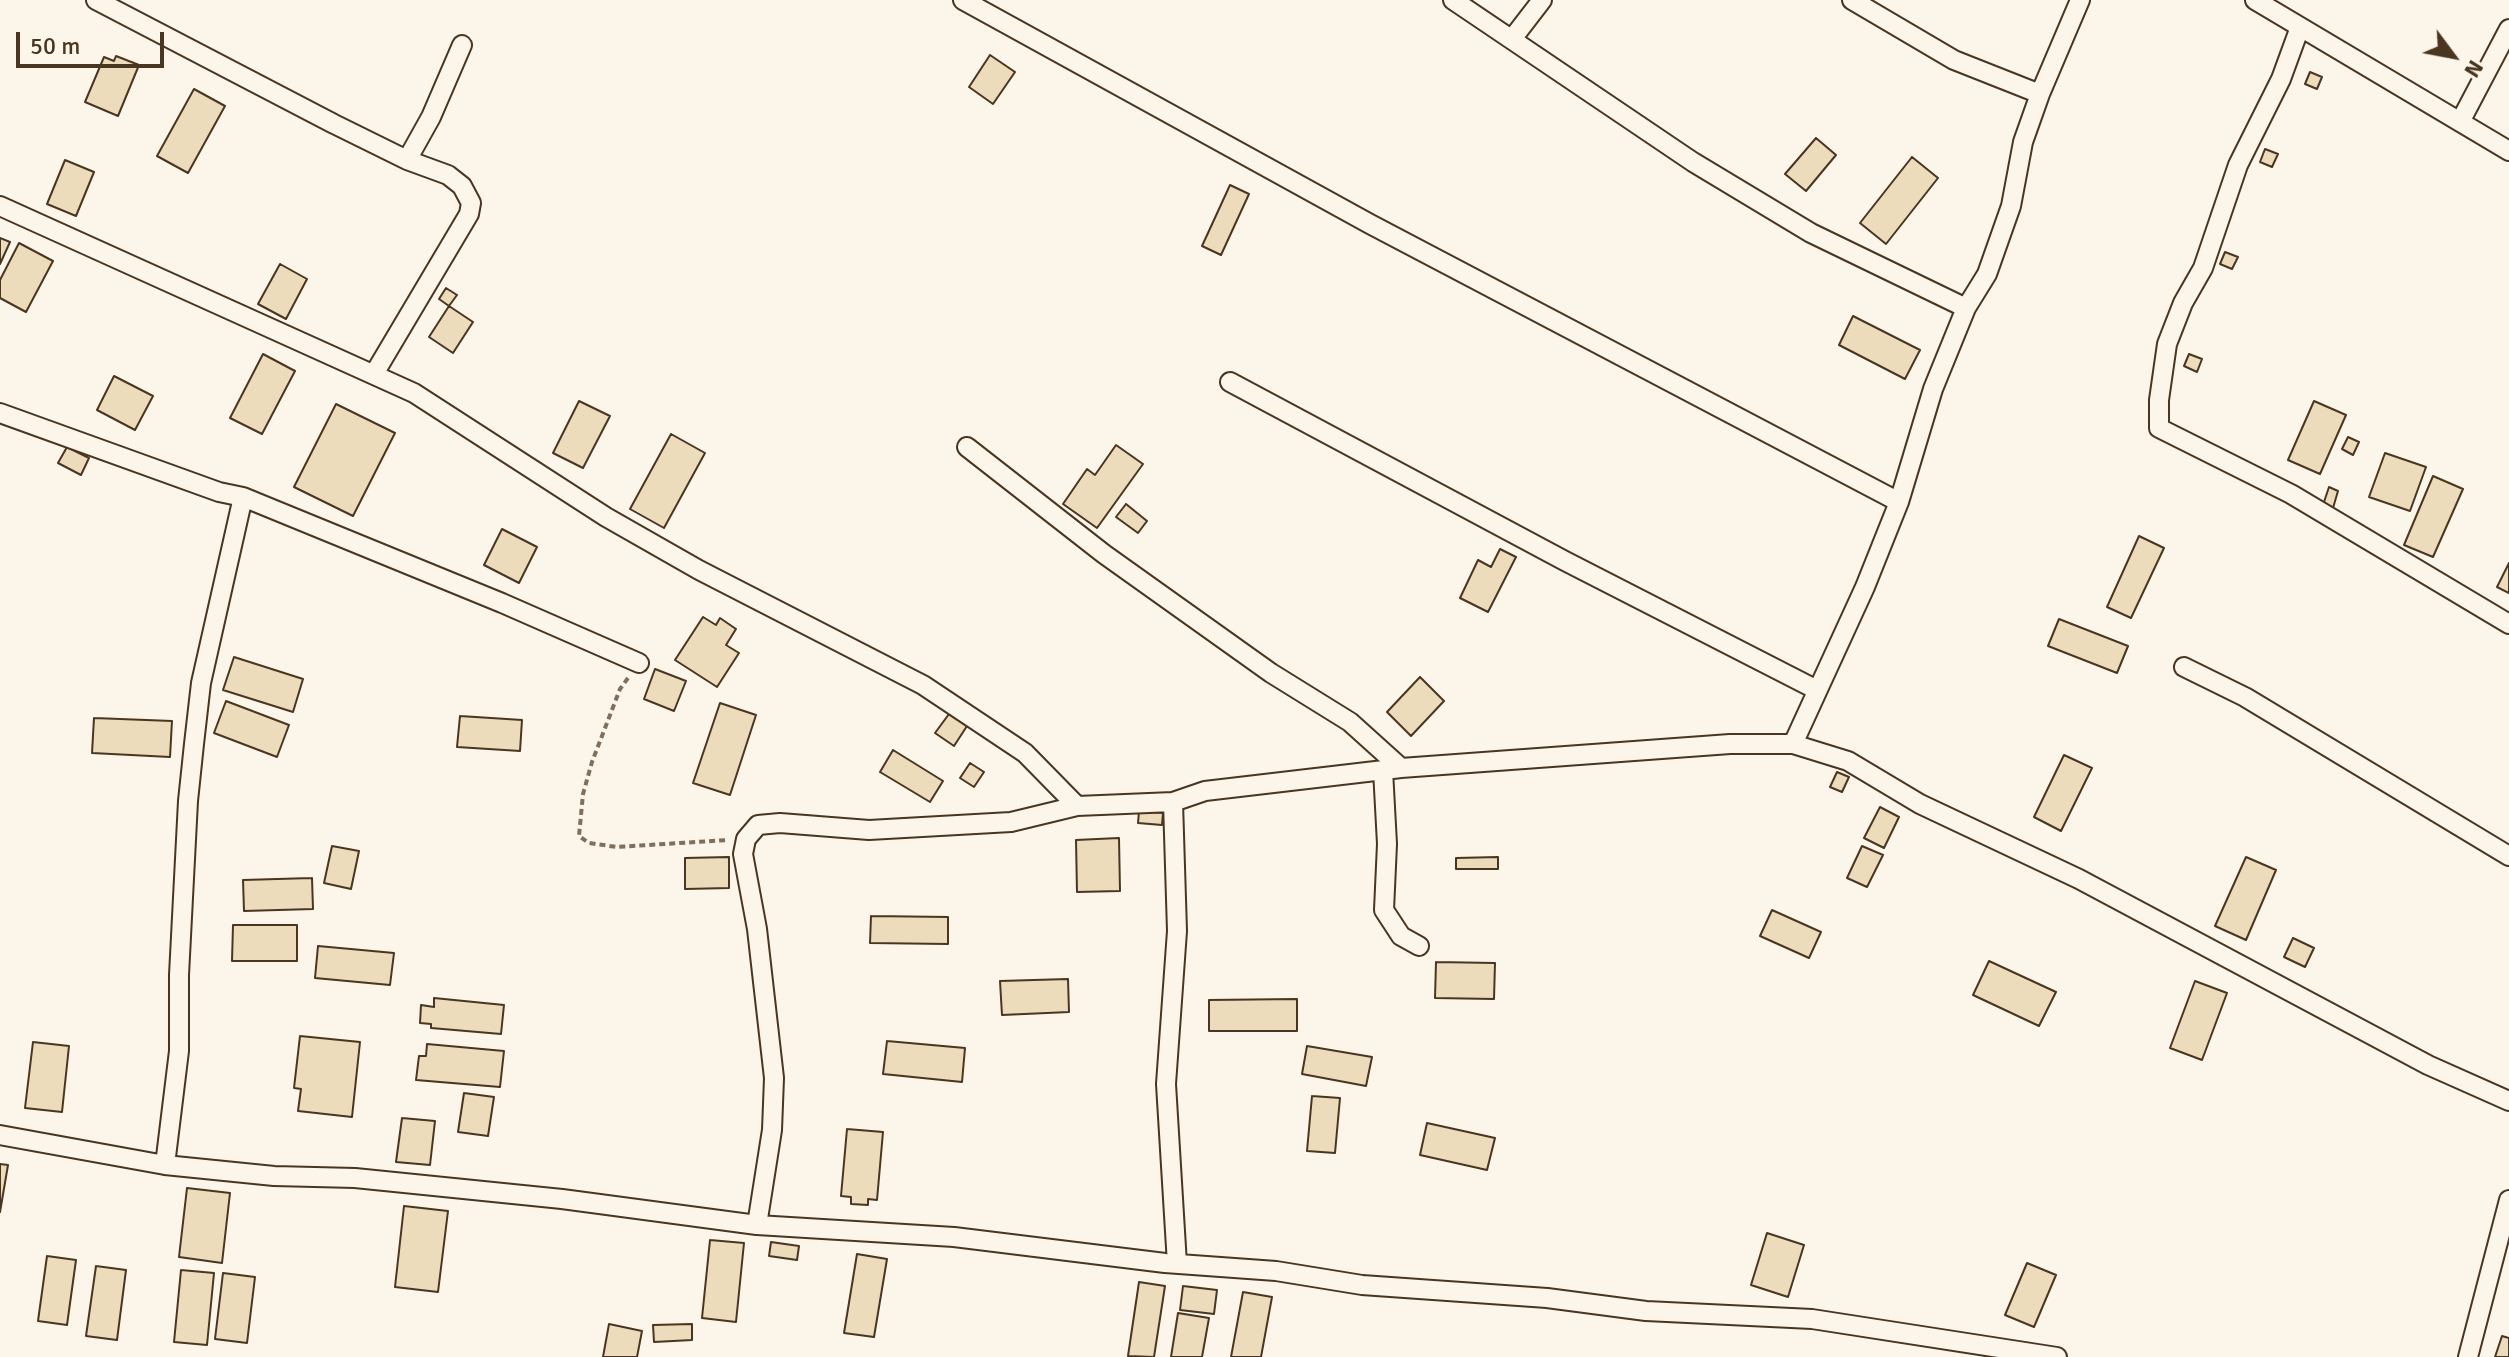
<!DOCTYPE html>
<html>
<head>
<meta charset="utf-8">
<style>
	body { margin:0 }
	#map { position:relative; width:2509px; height:1357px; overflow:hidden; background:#fbf6e9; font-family:Signika,sans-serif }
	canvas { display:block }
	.north { position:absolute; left:2413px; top:16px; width:80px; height:80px; -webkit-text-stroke:6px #fbf6e9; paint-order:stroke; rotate:122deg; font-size:22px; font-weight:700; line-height:32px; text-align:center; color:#4a3520 }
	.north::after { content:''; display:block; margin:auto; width:28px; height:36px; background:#4a3520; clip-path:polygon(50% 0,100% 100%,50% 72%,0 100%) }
	.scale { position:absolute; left:16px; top:32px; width:148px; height:36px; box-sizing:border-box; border:4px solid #4a3520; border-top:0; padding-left:10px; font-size:24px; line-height:28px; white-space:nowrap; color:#4a3520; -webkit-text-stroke:6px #fbf6e9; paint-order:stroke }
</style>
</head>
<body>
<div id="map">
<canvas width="2509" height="1357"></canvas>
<div class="north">N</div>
<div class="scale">50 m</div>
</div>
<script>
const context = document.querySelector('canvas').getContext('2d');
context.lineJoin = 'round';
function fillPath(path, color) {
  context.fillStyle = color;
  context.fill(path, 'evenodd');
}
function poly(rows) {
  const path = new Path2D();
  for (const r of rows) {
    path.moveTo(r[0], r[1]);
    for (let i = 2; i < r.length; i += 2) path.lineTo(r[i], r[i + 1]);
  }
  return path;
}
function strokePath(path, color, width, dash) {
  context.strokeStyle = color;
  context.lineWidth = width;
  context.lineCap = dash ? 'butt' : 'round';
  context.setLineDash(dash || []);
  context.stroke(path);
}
const building = poly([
	[990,55,1015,72,993,104,969,87,990,55],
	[116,56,139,65,118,116,85,102,104,57,114,61,116,56],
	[2310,72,2322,77,2317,89,2305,84,2310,72],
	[194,89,225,106,188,173,157,156,194,89],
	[1816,138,1836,155,1806,191,1785,174,1816,138],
	[2265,149,2278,154,2272,167,2260,162,2265,149],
	[1912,157,1938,178,1886,244,1860,223,1912,157],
	[65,160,94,172,76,216,47,204,65,160],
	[1230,185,1249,194,1221,255,1202,246,1230,185],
	[0,238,10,242,0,264,0,238],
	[19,243,53,261,26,312,0,298,0,280,19,243],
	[2225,252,2238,257,2232,269,2220,264,2225,252],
	[280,264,307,279,286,319,258,304,280,264],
	[446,288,457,295,449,306,439,299,446,288],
	[449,306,473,322,453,353,429,337,449,306],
	[1853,316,1920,350,1905,379,1839,345,1853,316],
	[263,354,295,371,262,434,230,418,263,354],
	[2189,354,2202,359,2197,372,2184,366,2189,354],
	[114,376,153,396,135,430,97,410,114,376],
	[579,401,610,416,583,468,553,453,579,401],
	[2314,401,2346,415,2320,474,2288,460,2314,401],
	[336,404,395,433,353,516,294,487,336,404],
	[671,434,705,453,664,528,630,509,671,434],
	[2348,437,2359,442,2353,455,2342,449,2348,437],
	[1116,445,1143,464,1097,528,1063,504,1087,469,1095,475,1116,445],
	[67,447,89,458,81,475,58,463,67,447],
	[2385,453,2426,467,2410,511,2369,497,2385,453],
	[2433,476,2463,489,2433,557,2404,545,2433,476],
	[2329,487,2338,491,2333,508,2323,505,2329,487],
	[1126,504,1147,521,1138,533,1116,517,1126,504],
	[502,529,537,547,519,583,484,565,502,529],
	[2139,536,2164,548,2131,618,2107,607,2139,536],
	[1500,549,1516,557,1488,612,1460,598,1478,560,1491,567,1500,549],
	[2509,563,2509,593,2497,587,2509,563],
	[703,617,716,625,720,618,736,629,726,645,739,653,717,687,675,660,703,617],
	[2059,619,2128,646,2117,673,2048,646,2059,619],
	[234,657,303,679,293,712,223,690,234,657],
	[655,669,686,681,674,711,644,699,655,669],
	[1420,677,1444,701,1411,736,1387,712,1420,677],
	[226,701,289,725,277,757,214,733,226,701],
	[720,703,756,715,730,795,693,783,720,703],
	[949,714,967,726,954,746,935,733,949,714],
	[460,716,522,720,520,751,457,747,460,716],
	[94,718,172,721,170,757,92,753,94,718],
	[893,750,943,781,930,802,880,772,893,750],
	[2064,755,2092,768,2061,831,2034,817,2064,755],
	[970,763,984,772,974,787,960,778,970,763],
	[1837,772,1849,777,1842,792,1830,787,1837,772],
	[1880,807,1899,817,1884,848,1864,838,1880,807],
	[1139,811,1163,813,1162,825,1138,823,1139,811],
	[1119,838,1120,891,1077,892,1076,840,1119,838],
	[332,846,359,851,351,889,324,883,332,846],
	[1862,846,1883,855,1867,887,1847,878,1862,846],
	[729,857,729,888,685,889,685,858,729,857],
	[1498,857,1498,869,1456,869,1456,858,1498,857],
	[2246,857,2276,870,2246,940,2215,926,2246,857],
	[312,878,313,909,244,911,243,880,312,878],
	[1772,910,1821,932,1809,958,1760,936,1772,910],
	[871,916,948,917,948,944,870,943,871,916],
	[233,925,297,925,297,961,232,961,233,925],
	[2293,938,2314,948,2305,967,2284,957,2293,938],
	[318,946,394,953,390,985,315,978,318,946],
	[1989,961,2056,992,2039,1026,1973,995,1989,961],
	[1436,962,1495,963,1494,999,1435,998,1436,962],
	[1068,979,1069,1012,1002,1015,1000,981,1068,979],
	[2195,981,2227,993,2202,1060,2170,1048,2195,981],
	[434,998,504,1005,501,1034,431,1028,431,1024,420,1023,421,1005,434,1007,434,998],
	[1297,999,1297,1031,1209,1031,1209,1000,1297,999],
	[300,1036,360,1042,352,1117,298,1111,301,1089,294,1088,300,1036],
	[887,1041,965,1048,962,1082,883,1074,887,1041],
	[33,1042,69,1046,62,1112,25,1108,33,1042],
	[427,1044,504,1051,500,1087,416,1080,419,1056,426,1056,427,1044],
	[1307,1046,1372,1057,1366,1086,1302,1074,1307,1046],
	[464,1093,494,1097,488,1136,458,1132,464,1093],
	[1312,1096,1340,1098,1335,1153,1307,1151,1312,1096],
	[402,1118,435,1121,430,1165,396,1162,402,1118],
	[1427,1123,1495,1138,1487,1170,1420,1155,1427,1123],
	[847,1129,883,1132,877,1200,868,1199,868,1205,851,1204,851,1197,841,1196,847,1129],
	[0,1164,8,1165,0,1212,0,1164],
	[187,1188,230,1193,222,1263,179,1257,187,1188],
	[404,1206,448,1211,438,1292,395,1287,404,1206],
	[1767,1233,1804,1245,1788,1297,1751,1285,1767,1233],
	[710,1240,744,1243,736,1322,702,1318,710,1240],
	[771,1242,799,1246,797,1260,769,1256,771,1242],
	[857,1254,887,1259,874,1337,844,1333,857,1254],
	[47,1256,76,1260,67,1325,38,1321,47,1256],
	[2027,1263,2056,1275,2034,1327,2005,1315,2027,1263],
	[96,1266,126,1270,117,1340,86,1336,96,1266],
	[181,1270,214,1273,207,1345,174,1342,181,1270],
	[223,1273,255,1277,247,1343,215,1339,223,1273],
	[1139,1282,1165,1286,1154,1357,1128,1356,1139,1282],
	[1183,1286,1217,1290,1214,1314,1180,1310,1183,1286],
	[1243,1292,1272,1297,1261,1357,1231,1357,1243,1292],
	[1178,1313,1209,1318,1202,1357,1171,1357,1178,1313],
	[609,1324,642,1331,637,1357,603,1357,609,1324],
	[692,1324,692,1340,654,1342,653,1325,692,1324],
	[2502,1336,2509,1338,2509,1357,2495,1357,2502,1336]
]);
fillPath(building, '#ecdcbc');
strokePath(building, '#4a3520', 2);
const minor = poly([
	[96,0,334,124,407,160,448,175,462,186,471,203,469,214,374,374],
	[963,0,1370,224,1899,502],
	[1453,0,1693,162,1811,233,1966,308],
	[1852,0,1954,60,2040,94],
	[2255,0,2509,151],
	[2300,27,2281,79,2238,165,2203,268,2183,303,2167,344,2159,400,2159,428,2291,494,2509,624],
	[1512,39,1542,0],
	[2460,122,2509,29],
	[407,160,431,117,462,45],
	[0,206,414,393,606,517,699,570,923,685,1025,753,1077,806],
	[1230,382,1565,561,1817,690],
	[0,413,219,492,243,497,201,683,194,744,188,801,179,975,179,1051,165,1165],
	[967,447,1104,554,1271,673,1350,722,1401,768],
	[243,497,502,603,639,663],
	[2184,667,2245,697,2509,856],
	[1793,744,1865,587,1899,502,1933,389,1966,308,1987,274,2011,206,2023,142,2040,94,2080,0],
	[1383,770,1387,844,1384,910,1401,936,1419,946],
	[1173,802,1177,931,1166,1084,1177,1264],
	[0,1135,165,1165,274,1176,355,1178,562,1199,757,1225,954,1237,1165,1263,1276,1271,1362,1285,1547,1298,1646,1311,1812,1319,2057,1357],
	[757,1225,772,1130,774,1078,757,929,743,854,746,839,758,825,780,823,869,830,1011,822,1077,806,1173,802,1205,791,1401,768,1730,744,1793,744,1848,761,1920,804,2079,879,2428,1065,2509,1101],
	[2468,1357,2509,1200]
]);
strokePath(minor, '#4a3520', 22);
strokePath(poly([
	[628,678,620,689,592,762,583,794,579,836,589,843,617,847,729,840]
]), '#7f6f5c', 4, [6, 4]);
strokePath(minor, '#fbf6e9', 18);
</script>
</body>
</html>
